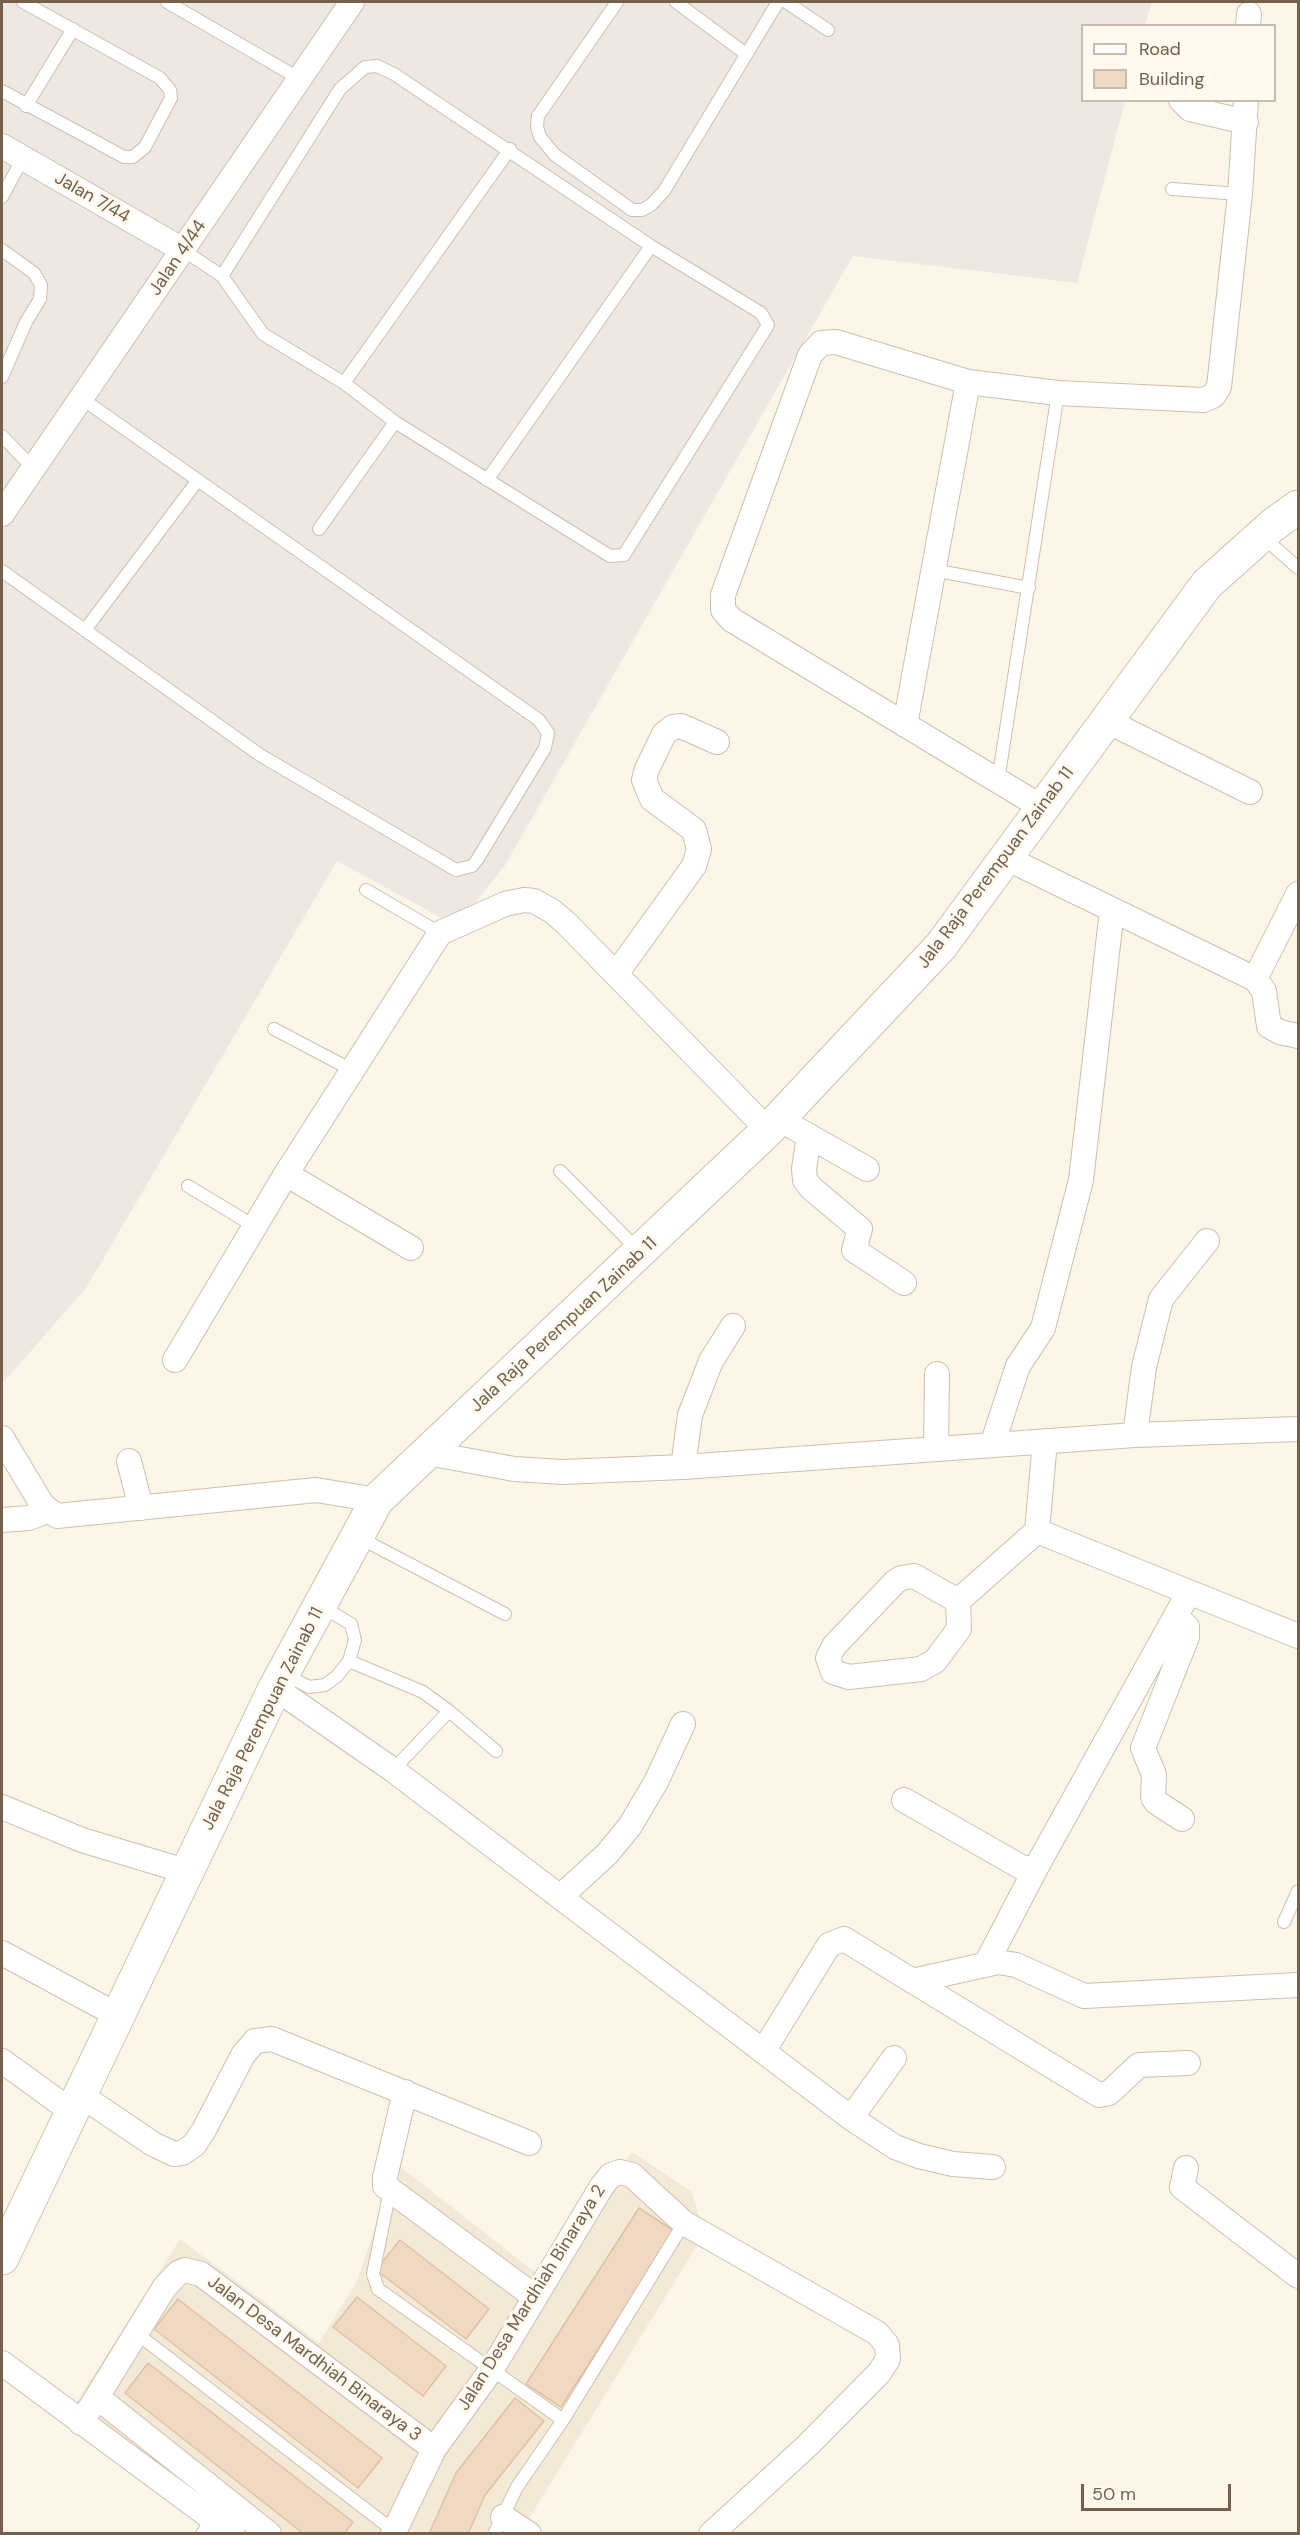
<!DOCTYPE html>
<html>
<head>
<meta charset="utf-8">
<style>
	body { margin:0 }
	#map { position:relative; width:1300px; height:2535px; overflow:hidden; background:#fcf6e9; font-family:"DM Sans",sans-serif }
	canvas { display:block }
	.frame { position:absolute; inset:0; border:3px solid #75604d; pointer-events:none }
	.legend { position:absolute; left:1081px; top:24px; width:195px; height:78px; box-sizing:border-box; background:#fefaef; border:2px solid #c7bcae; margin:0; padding:8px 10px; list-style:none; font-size:18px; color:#75604d }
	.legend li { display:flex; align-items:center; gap:12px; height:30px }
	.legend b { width:30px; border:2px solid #c7bcae }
	.scale { position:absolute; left:1081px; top:2484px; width:150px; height:27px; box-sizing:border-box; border:3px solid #75604d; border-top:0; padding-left:8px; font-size:18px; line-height:21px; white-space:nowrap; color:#75604d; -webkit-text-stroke:4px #fefaef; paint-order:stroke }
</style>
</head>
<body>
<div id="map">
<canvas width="1300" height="2535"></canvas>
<div class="frame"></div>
<ul class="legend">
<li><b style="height:8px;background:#fff"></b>Road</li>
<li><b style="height:16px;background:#f0d9c2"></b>Building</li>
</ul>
<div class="scale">50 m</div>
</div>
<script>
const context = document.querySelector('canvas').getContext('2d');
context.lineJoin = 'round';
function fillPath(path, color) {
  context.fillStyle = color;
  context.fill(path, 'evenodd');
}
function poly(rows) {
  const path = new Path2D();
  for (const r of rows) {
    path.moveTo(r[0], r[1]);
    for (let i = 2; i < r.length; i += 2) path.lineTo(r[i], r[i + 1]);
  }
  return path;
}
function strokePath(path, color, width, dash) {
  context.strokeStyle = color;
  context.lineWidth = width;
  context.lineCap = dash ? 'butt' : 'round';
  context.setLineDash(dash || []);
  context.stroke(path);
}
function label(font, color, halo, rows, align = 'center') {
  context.font = font + ' "DM Sans",sans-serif';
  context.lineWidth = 6;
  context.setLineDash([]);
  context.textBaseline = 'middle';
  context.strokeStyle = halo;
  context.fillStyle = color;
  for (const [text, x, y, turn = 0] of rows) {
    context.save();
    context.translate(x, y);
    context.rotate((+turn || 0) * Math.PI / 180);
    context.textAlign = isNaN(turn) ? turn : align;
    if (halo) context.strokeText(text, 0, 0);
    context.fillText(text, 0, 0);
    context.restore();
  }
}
fillPath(poly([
	[632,2152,692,2192,704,2234,520,2533,245,2533,73,2408,180,2239,319,2343,357,2281,397,2164,541,2277]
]), '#f3e9d7');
fillPath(poly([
	[2,2,1152,2,1145,25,1082,26,1082,100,1125,101,1077,283,853,256,504,867,456,926,337,861,86,1288,2,1384]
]), '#ede8e2');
const building = poly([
	[639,2208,674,2231,561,2407,526,2384,639,2208],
	[400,2240,489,2309,466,2339,376,2270,400,2240],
	[357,2297,446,2366,423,2396,333,2327,357,2297],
	[178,2299,382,2458,358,2488,154,2329,178,2299],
	[148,2363,353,2522,344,2534,304,2534,125,2393,148,2363],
	[515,2398,544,2421,485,2495,468,2534,429,2534,456,2473,515,2398]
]);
fillPath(building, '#f0d9c2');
strokePath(building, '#e2c1a3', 1.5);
const lane = poly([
	[167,2,300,79],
	[617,2,538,116,537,127,540,137,555,155,632,210,642,210,651,205,664,191,778,2],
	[676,2,746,54],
	[786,2,828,30],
	[2,91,124,157,133,157,145,147,171,98,170,90,160,78,23,2],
	[26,106,73,29],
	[1172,189,1240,194],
	[2,197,23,158],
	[2,250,34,273,41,285,40,299,26,322,2,377],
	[183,250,222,276,263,334,344,383,395,422,610,556,624,555,768,325,761,313,651,246],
	[222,276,340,89,365,67,377,66,394,74,651,246,487,480],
	[344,383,510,149],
	[2,436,33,468],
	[319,529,395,422],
	[1262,536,1298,568],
	[933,570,1029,588],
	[2,571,260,755,456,870,472,866,477,860,545,748,548,733,539,720,81,398],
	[85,630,198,480],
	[998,781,1058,393],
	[366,890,440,933],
	[274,1029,352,1070],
	[560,1171,638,1250],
	[188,1186,254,1226],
	[358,1537,505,1614],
	[349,1661,423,1692,449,1711,496,1751],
	[284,1674,309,1687,325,1685,337,1676,349,1661,355,1640,351,1624,321,1606],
	[393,1770,449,1711],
	[1284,1922,1298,1891],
	[390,2190,373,2274,378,2289,563,2420],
	[136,2333,394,2531],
	[202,2534,212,2518],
	[494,2534,517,2487,563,2420,684,2223]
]);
const street = poly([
	[1248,26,1249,14],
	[1181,100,1190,109,1246,122],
	[2,146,183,250],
	[2,514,352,2],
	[1107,721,1250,792],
	[905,725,968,382],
	[1043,808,732,620,723,610,723,595,810,355,821,343,836,342,968,382,1058,393,1203,400,1213,396,1219,387,1240,194,1246,100],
	[1006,858,1255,979,1264,991,1269,1026,1280,1032,1298,1036],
	[616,974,694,866,699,849,694,830,652,799,644,780,647,769,664,734,673,727,681,726,717,742],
	[1255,979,1298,894],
	[779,1119,809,1136,804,1169,805,1180,811,1188,860,1229,854,1250,904,1283],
	[809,1136,867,1169],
	[286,1174,411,1248],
	[175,1360,286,1174,440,933,505,904,524,900,534,901,552,911,566,923,768,1130],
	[1135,1435,1144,1367,1161,1299,1207,1241],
	[2,1438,43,1506,57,1516,316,1490,377,1500],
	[1045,1441,1037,1531,1298,1636],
	[992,1445,1018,1366,1043,1328,1081,1180,1112,910],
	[936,1448,937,1374],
	[428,1453,514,1469,562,1472,683,1467,1135,1435,1298,1429],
	[129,1461,141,1508],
	[683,1467,690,1415,711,1361,733,1326],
	[2,1520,29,1518,47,1511],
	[914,1576,958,1601,959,1629,935,1661,921,1669,849,1677,833,1672,828,1658,834,1646,895,1582,901,1578,914,1576],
	[958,1601,1037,1531],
	[1176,1617,1187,1627,1187,1637,1143,1748,1154,1775,1153,1797,1156,1802,1182,1819],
	[275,1688,393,1770,851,2118,895,2147,919,2156,953,2164,993,2167],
	[904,1800,1021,1867,1032,1869,1037,1866,1189,1592],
	[2,1807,82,1840,185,1871],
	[560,1897,607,1854,630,1826,656,1782,683,1724],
	[2,1953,117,2015],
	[986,1964,1037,1866],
	[912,1981,998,1962,1016,1965,1084,1996,1298,1985],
	[764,2050,829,1945,844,1939,1099,2095,1109,2093,1139,2065,1188,2063],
	[2,2061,71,2111],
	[405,2092,385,2177,385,2186,535,2297],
	[79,2094,153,2144,174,2154,182,2153,194,2145,204,2130,243,2055,255,2041,272,2039,529,2143],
	[851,2118,894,2058],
	[1186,2168,1182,2187,1298,2276],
	[2,2363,233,2534],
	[97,2397,269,2534],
	[81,2423,164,2288,178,2273,185,2270,201,2274,434,2449],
	[503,2517,529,2534],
	[393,2534,434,2449,492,2369,602,2186,611,2175,620,2172,632,2175,684,2223,877,2333,887,2345,888,2359,879,2373,808,2445,711,2534]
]);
const secondary = poly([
	[2,2258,275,1688,377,1500,768,1130,941,946,1207,584,1273,525,1298,507]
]);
strokePath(lane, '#cebfaf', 14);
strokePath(street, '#cebfaf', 26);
strokePath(secondary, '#d0c0ac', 35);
strokePath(lane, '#fff', 12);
strokePath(street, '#fff', 24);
strokePath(secondary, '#fff', 33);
label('18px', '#75604d', '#fefaef', [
	["Jalan 7/44",92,198,30],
	["Jalan 4/44",178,258,-56],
	["Jala Raja Perempuan Zainab 11",996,868,-53],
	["Jala Raja Perempuan Zainab 11",564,1325,-43],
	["Jala Raja Perempuan Zainab 11",263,1719,-63],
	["Jalan Desa Mardhiah Binaraya 2",532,2298,-58],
	["Jalan Desa Mardhiah Binaraya 3",314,2359,37]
]);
</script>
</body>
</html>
